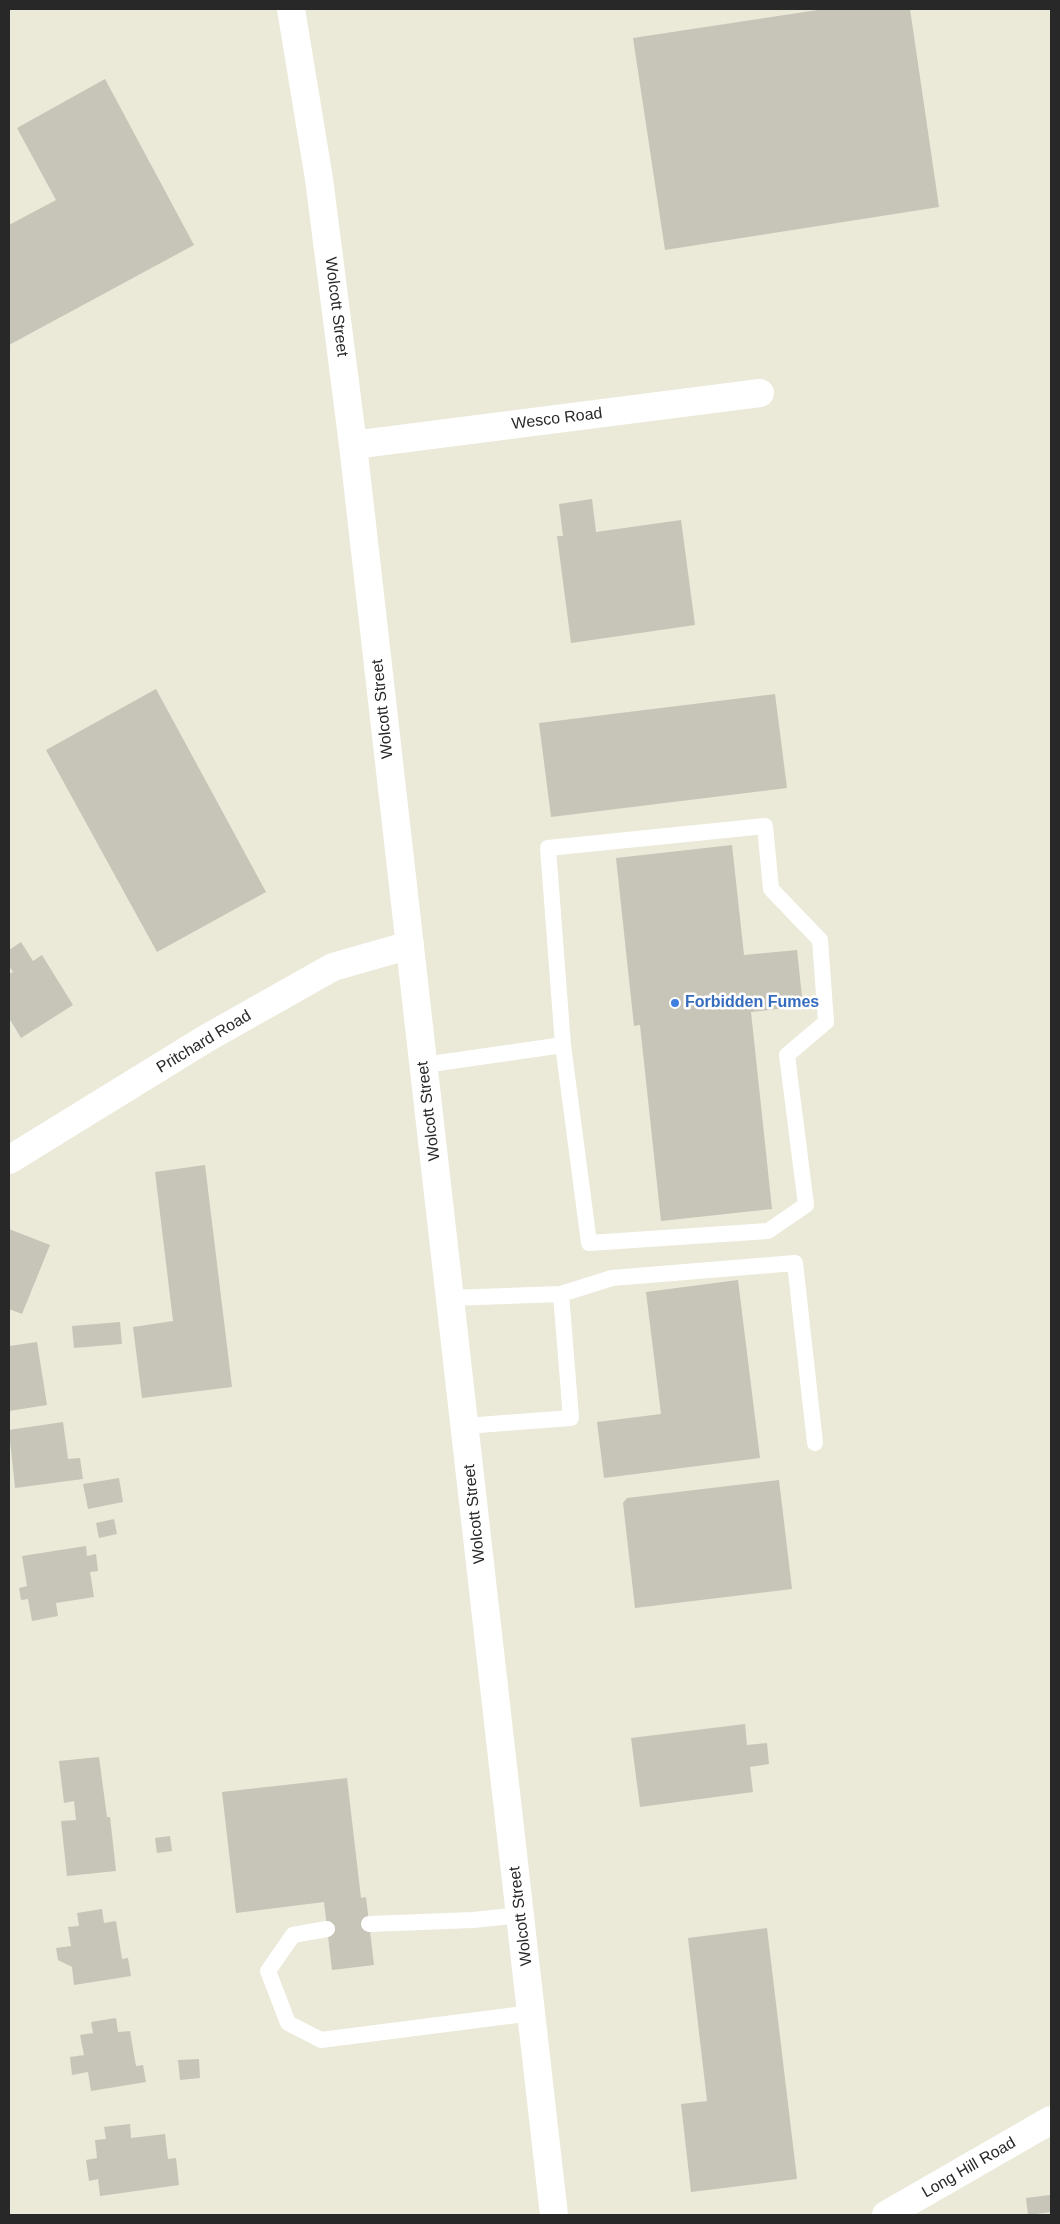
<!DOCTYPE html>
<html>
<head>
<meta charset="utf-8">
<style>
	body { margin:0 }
	#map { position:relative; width:1060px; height:2224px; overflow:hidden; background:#ebe9d8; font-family:Arial,sans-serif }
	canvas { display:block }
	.frame { position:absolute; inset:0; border:10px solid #282828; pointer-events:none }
</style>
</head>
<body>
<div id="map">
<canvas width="1060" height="2224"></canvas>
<div class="frame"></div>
</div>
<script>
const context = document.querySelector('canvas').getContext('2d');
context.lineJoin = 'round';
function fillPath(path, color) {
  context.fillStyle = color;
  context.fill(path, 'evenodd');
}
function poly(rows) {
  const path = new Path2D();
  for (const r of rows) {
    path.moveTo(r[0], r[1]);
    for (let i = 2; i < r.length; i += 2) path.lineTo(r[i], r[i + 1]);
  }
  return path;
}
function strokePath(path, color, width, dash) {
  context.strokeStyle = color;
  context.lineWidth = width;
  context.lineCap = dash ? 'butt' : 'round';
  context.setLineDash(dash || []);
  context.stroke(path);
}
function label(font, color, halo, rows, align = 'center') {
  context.font = font + ' Arial,sans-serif';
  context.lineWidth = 5;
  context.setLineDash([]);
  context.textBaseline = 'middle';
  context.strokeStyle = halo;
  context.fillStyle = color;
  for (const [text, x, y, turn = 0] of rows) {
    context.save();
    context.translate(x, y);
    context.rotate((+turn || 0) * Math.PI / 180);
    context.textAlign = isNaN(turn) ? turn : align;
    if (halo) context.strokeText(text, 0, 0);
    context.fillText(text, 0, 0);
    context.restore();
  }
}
fillPath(poly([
	[824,9,910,9,939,207,665,250,633,38],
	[105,79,194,245,9,345,9,225,56,200,17,128],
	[592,499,596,532,681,520,695,625,571,643,557,536,563,536,559,504],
	[156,689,266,892,157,952,46,750],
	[775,694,787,788,551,817,539,723],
	[732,845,744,955,797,950,803,1006,751,1012,772,1209,661,1221,640,1025,634,1026,616,858],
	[21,942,33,961,42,955,73,1005,21,1038,9,1018,9,974,13,972,9,966,9,950],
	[205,1165,232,1387,142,1398,133,1327,173,1321,155,1172],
	[9,1229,50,1245,22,1314,9,1309],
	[738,1280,760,1458,604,1478,597,1422,661,1414,646,1292],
	[120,1322,122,1344,74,1348,72,1326],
	[37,1342,47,1405,9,1411,9,1346],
	[63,1422,68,1459,80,1458,83,1479,15,1488,9,1430],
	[119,1478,123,1502,88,1509,83,1484],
	[779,1480,792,1589,635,1608,623,1503,627,1498],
	[114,1519,117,1534,99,1538,96,1523],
	[86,1546,87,1556,96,1554,98,1571,90,1572,94,1597,56,1603,58,1616,32,1621,28,1599,21,1600,19,1588,27,1586,22,1556],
	[745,1724,747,1745,767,1743,769,1764,750,1767,753,1792,640,1807,631,1738],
	[99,1757,107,1817,110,1817,116,1871,67,1876,61,1821,76,1820,74,1801,64,1803,59,1761],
	[347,1778,361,1898,366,1897,374,1965,332,1970,324,1902,236,1913,222,1792],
	[170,1836,172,1851,157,1853,155,1838],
	[102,1909,104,1923,116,1921,122,1959,128,1958,131,1976,74,1985,72,1967,58,1960,56,1948,71,1946,68,1927,79,1926,77,1913],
	[767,1928,797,2179,691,2192,681,2104,707,2101,688,1938],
	[116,2018,118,2032,130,2031,136,2066,143,2065,146,2082,91,2091,88,2072,72,2075,70,2057,84,2055,80,2035,93,2033,91,2022],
	[199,2059,200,2078,180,2080,178,2060],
	[130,2124,131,2138,165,2134,168,2159,176,2158,179,2185,100,2196,98,2179,89,2181,86,2160,97,2158,95,2140,106,2139,104,2127],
	[1050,2195,1051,2212,1028,2215,1026,2198]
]), '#c6c5b8');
strokePath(poly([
	[424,1065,563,1045,589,1243,768,1231,806,1205,787,1055,826,1022,820,940,771,889,765,826,548,848,563,1045],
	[561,1294,612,1278,795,1263,815,1443],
	[451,1298,561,1294,571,1418,465,1426],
	[369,1924,473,1920,521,1915],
	[327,1929,293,1935,268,1971,288,2023,321,2040,532,2013]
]), '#fff', 16);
strokePath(poly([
	[353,445,760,393],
	[9,1160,207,1038,333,967,410,945]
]), '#fff', 28);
strokePath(poly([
	[291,9,319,179,353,445,554,2215],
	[886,2215,1051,2120]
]), '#fff', 28);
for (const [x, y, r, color] of [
	[675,1003,5,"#3f7fe0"]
]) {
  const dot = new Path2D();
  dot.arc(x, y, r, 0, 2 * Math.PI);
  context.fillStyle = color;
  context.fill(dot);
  strokePath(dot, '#fff', 2);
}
label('16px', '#282828', '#fff', [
	["Wolcott Street",336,307,83],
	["Wesco Road",557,419,-7],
	["Wolcott Street",383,709,-96],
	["Pritchard Road",204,1042,-31],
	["Wolcott Street",429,1111,-97],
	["Wolcott Street",475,1514,-96],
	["Wolcott Street",521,1916,-97],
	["Long Hill Road",969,2168,-30]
]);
label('bold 16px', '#366cbe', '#fff', [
	["Forbidden Fumes",685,1003]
], 'left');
</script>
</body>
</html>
